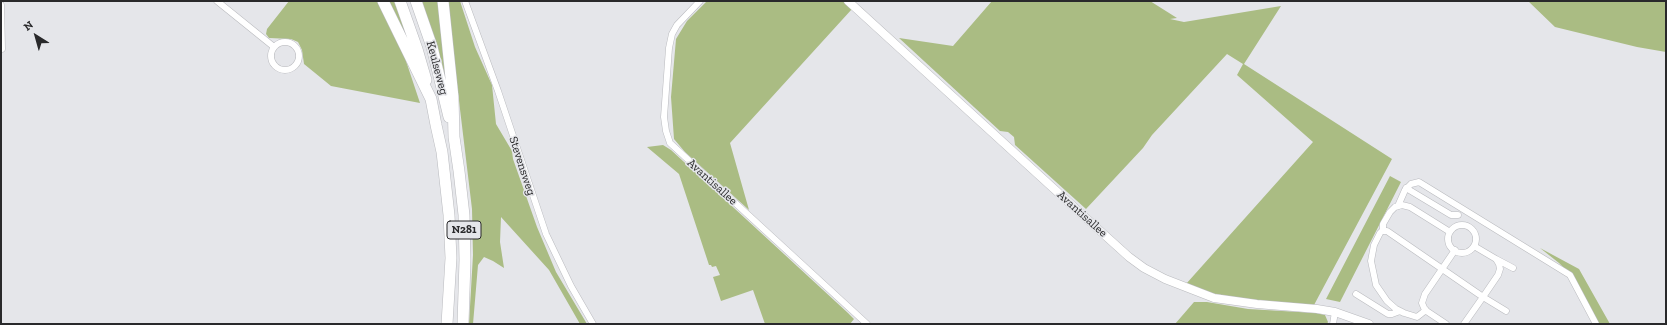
<!DOCTYPE html>
<html>
<head>
<meta charset="utf-8">
<style>
	body { margin:0 }
	#map { position:relative; width:1667px; height:325px; overflow:hidden; background:#e5e6ea; font-family:"Zilla Slab",serif }
	canvas { display:block }
	.frame { position:absolute; inset:0; border:2px solid #29292b; pointer-events:none }
	.north { position:absolute; left:16px; top:16px; width:40px; height:40px; -webkit-text-stroke:3px #e5e6ea; paint-order:stroke; rotate:323deg; font-size:11px; font-weight:700; line-height:16px; text-align:center; color:#29292b }
	.north::after { content:''; display:block; margin:auto; width:14px; height:18px; background:#29292b; clip-path:polygon(50% 0,100% 100%,50% 72%,0 100%) }
</style>
</head>
<body>
<div id="map">
<canvas width="1667" height="325"></canvas>
<div class="frame"></div>
<div class="north">N</div>
</div>
<script>
const context = document.querySelector('canvas').getContext('2d');
context.lineJoin = 'round';
function fillPath(path, color) {
  context.fillStyle = color;
  context.fill(path, 'evenodd');
}
function poly(rows) {
  const path = new Path2D();
  for (const r of rows) {
    if (r.length === 3) {
      path.moveTo(r[0] + r[2], r[1]);
      path.arc(r[0], r[1], r[2], 0, 2 * Math.PI);
      continue;
    }
    path.moveTo(r[0], r[1]);
    for (let i = 2; i < r.length; i += 2) path.lineTo(r[i], r[i + 1]);
  }
  return path;
}
function strokePath(path, color, width, dash) {
  context.strokeStyle = color;
  context.lineWidth = width;
  context.lineCap = dash ? 'butt' : 'round';
  context.setLineDash(dash || []);
  context.stroke(path);
}
function label(font, color, halo, rows, align = 'center') {
  context.font = font + ' "Zilla Slab",serif';
  context.lineWidth = 3;
  context.setLineDash([]);
  context.textBaseline = 'middle';
  context.strokeStyle = halo;
  context.fillStyle = color;
  for (const [text, x, y, turn = 0] of rows) {
    context.save();
    context.translate(x, y);
    context.rotate((+turn || 0) * Math.PI / 180);
    context.textAlign = isNaN(turn) ? turn : align;
    if (halo) context.strokeText(text, 0, 0);
    context.fillText(text, 0, 0);
    context.restore();
  }
}
fillPath(poly([
	[289,1,379,1,399,40,420,103,331,86,304,64,302,50,298,42,291,39,269,38,266,34,267,29],
	[386,1,394,1,411,46],
	[422,1,441,1,449,89,440,58],
	[447,1,460,1,475,47,492,85,496,124,512,151,513,159,537,227,556,272,587,324,580,324,549,270,501,217,500,242,504,268,493,261,484,257,478,265,473,324,469,324,473,255,472,209],
	[707,1,843,1,852,9,730,143,749,210,685,152,674,139,671,97,676,39,687,21],
	[992,1,1150,1,1177,18,1170,19,1184,22,1281,6,1244,64,1392,159,1314,305,1249,300,1210,293,1186,284,1313,142,1237,75,1243,64,1227,54,1152,135,1143,148,1086,209,1015,145,1014,137,1008,132,1000,131,899,38,953,46],
	[1528,1,1666,1,1666,52,1637,47,1555,27],
	[663,145,671,150,848,313,854,319,850,324,765,324,753,290,721,301,713,277,720,275,716,266,712,267,711,265,709,265,679,174,647,147],
	[1390,176,1401,182,1340,302,1326,299],
	[1540,248,1579,269,1610,324,1598,324,1575,279,1559,263],
	[1194,302,1207,302,1248,309,1316,313,1325,315,1328,322,1327,324,1175,324]
]), '#aabc83');
const street = poly([
	[217,1,274,47],
	[465,1,498,91,546,234,571,286,593,324],
	[700,1,677,25,672,34,669,48,664,117,666,131,670,143,867,324],
	[1,5,2,49],
	[285,56,14],
	[1406,188,1451,215,1458,215],
	[1398,206,1405,190,1411,184,1419,182,1570,275,1596,324],
	[1462,239,14],
	[1383,231,1383,224,1390,212,1395,207,1402,205,1410,207,1450,232],
	[1474,246,1496,259,1499,264,1500,269,1498,275,1483,297,1506,311],
	[1496,259,1513,268],
	[1356,294,1388,314,1392,314,1400,311],
	[1426,310,1417,317,1404,313,1396,309,1387,301,1376,285,1371,261,1374,245,1380,233,1382,231,1387,231,1483,297,1464,324],
	[1333,324,1335,312],
	[1446,324,1425,310,1422,303,1425,294,1455,250]
]);
const secondary = poly([
	[848,1,1098,229,1129,257,1144,268,1165,279,1214,298,1257,304,1317,309,1335,312,1369,324]
]);
const highway = poly([
	[383,1,431,99,436,125,442,152,449,215,451,258,447,324],
	[400,1,417,49,426,80],
	[416,1,432,47,449,117],
	[443,1,453,97,454,137,459,171,464,215,465,260,463,324]
]);
strokePath(street, '#b9babe', 7);
strokePath(secondary, '#b9babe', 9);
strokePath(highway, '#b9babe', 12);
strokePath(street, '#fff', 6);
strokePath(secondary, '#fff', 8);
strokePath(highway, '#fff', 11);
for (const [x, y, w] of [
	[464,230,34]
]) {
  const box = new Path2D();
  box.roundRect(x - w / 2, y - 9, w, 18, 3);
  context.fillStyle = '#e5e6ea';
  context.fill(box);
  strokePath(box, '#29292b', 1);
}
label('bold 11px', '#29292b', null, [
	["N281",464,230]
]);
label('12px', '#29292b', '#e5e6ea', [
	["Keulseweg",437,68,75],
	["Stevensweg",522,166,72],
	["Avantisallee",712,182,42],
	["Avantisallee",1082,214,42]
]);
</script>
</body>
</html>
